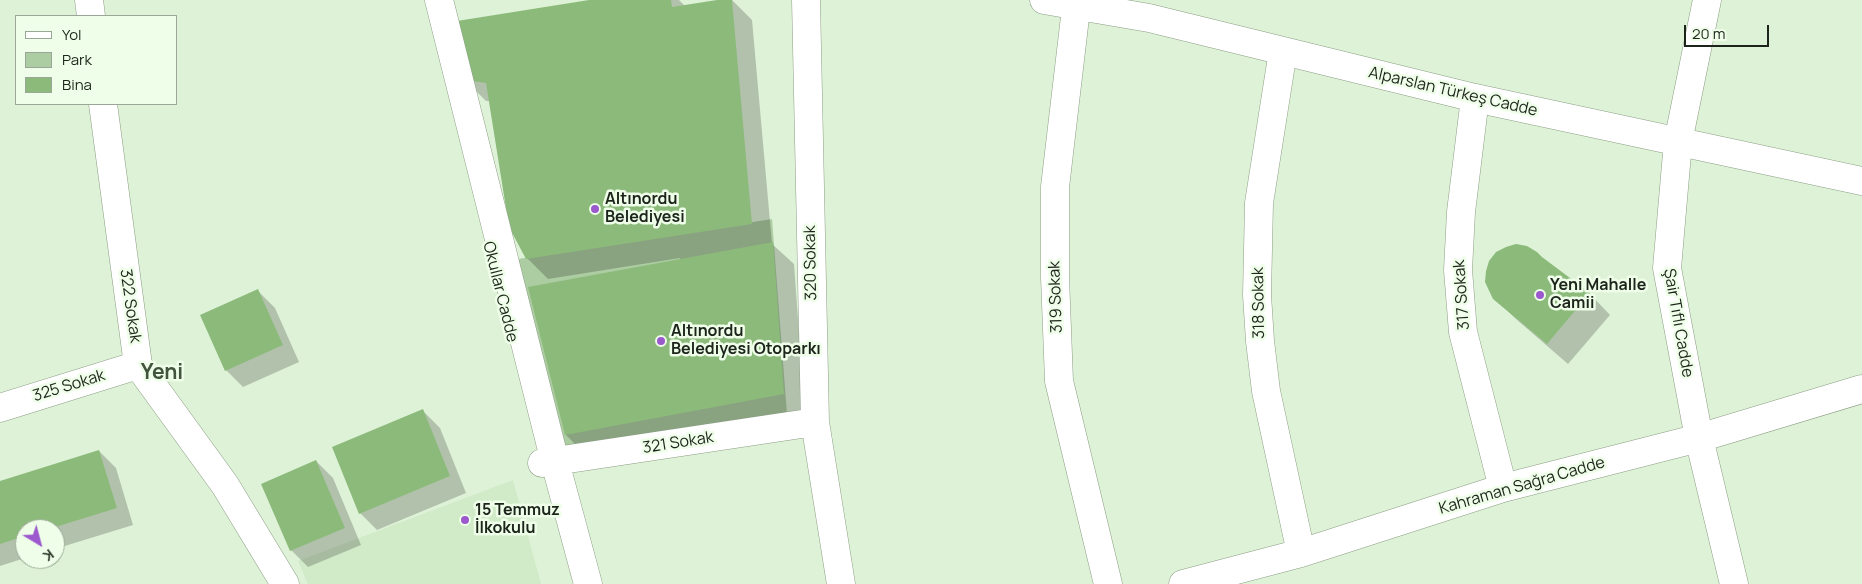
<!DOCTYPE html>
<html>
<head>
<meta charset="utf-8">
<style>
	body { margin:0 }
	#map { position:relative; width:1862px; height:584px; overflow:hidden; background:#def2d7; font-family:Manrope,sans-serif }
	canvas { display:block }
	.legend { position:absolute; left:15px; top:15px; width:162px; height:90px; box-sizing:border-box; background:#eefee8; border:1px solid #9aa796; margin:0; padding:6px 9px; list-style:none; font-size:15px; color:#1d241b }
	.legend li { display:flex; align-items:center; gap:10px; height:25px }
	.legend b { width:25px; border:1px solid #9aa796 }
	.north { position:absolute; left:15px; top:519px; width:50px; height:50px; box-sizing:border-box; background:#eefee8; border:1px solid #9aa796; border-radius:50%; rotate:143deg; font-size:14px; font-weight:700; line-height:20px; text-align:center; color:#1d241b }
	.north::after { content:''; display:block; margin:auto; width:18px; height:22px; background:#9c59ce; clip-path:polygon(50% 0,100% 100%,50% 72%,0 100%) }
	.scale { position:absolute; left:1684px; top:25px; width:85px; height:22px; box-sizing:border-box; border:2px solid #1d241b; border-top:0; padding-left:6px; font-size:15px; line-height:18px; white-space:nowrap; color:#1d241b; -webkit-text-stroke:4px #eefee8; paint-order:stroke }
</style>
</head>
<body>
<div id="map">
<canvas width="1862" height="584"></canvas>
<ul class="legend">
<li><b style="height:6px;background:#fff"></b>Yol</li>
<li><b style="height:14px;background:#accca2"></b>Park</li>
<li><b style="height:14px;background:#8cba7b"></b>Bina</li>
</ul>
<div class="north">K</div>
<div class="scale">20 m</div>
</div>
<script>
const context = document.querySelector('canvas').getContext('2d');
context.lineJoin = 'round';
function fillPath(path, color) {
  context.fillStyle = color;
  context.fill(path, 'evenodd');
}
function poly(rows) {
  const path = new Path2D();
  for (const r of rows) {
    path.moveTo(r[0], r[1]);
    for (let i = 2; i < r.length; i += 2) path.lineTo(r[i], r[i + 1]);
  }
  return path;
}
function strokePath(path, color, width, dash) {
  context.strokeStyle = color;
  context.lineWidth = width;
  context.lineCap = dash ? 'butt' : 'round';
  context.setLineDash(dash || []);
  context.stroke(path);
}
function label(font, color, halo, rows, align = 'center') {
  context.font = font + ' Manrope,sans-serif';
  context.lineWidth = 5;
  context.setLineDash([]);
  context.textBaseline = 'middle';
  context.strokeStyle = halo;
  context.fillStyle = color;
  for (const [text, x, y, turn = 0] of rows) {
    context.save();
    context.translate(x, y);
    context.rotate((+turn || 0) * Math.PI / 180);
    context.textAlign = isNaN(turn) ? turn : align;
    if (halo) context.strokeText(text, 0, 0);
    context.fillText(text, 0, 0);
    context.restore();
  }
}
fillPath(poly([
	[513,480,541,584,308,584,298,561]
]), '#d1eac8');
fillPath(poly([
	[772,219,788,427,555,462,493,263]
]), '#accca2');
fillPath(poly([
	[597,0,679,0,685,6,732,0,752,20,772,244,794,264,805,415,587,456,566,435,680,261,680,258,548,279,527,258,490,101,486,101,465,80],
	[1544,261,1590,294,1610,315,1568,364,1516,319,1494,298],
	[258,291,275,308,299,362,243,387,226,370],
	[423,411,440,428,466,493,377,530,360,513],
	[99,451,116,468,133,525,55,549,55,529,25,529,25,558,0,566,0,482],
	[316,461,333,478,361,545,308,567,291,550,263,484]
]), '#0003');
fillPath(poly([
	[589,0,671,0,672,7,717,0,732,0,752,224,526,259,509,227,486,83,464,80,457,21],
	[773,242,784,394,565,435,528,287],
	[1516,244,1527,246,1537,252,1542,257,1590,293,1547,344,1493,299,1485,282,1486,271,1489,261,1496,252,1506,247],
	[258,289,283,345,225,371,200,315],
	[423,409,450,476,359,514,332,447],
	[99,450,117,508,49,529,25,529,25,536,0,544,0,481],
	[316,460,345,528,290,551,261,484]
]), '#8cba7b');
const minor = poly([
	[89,0,91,16],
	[439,0,555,462,588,584],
	[806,0,815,422,841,584],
	[1044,0,1149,18,1475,98,1862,181],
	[1077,0,1055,187,1055,277,1059,381,1108,584],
	[1707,0,1678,142,1667,268,1699,438,1734,584],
	[1283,51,1259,203,1257,295,1260,341,1266,391,1301,553],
	[1475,98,1461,212,1458,270,1463,332,1503,488],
	[103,104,138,365,225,485,285,584],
	[0,408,138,365],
	[542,463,815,422],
	[1183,584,1301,553,1503,488,1699,438,1862,389]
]);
strokePath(minor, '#8c9e85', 29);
strokePath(minor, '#fff', 28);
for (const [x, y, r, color] of [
	[595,209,5,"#9c59ce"],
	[1540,295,5,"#9c59ce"],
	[661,341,5,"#9c59ce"],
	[465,520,5,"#9c59ce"]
]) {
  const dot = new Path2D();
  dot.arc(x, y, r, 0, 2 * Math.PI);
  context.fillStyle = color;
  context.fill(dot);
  strokePath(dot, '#eefee8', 2);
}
label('16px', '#1d241b', '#eefee8', [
	["Alparslan Türkeş Cadde",1453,92,13],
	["320 Sokak",811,263,-91],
	["Okullar Cadde",500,292,76],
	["317 Sokak",1462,295,-94],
	["319 Sokak",1056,297,-92],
	["318 Sokak",1259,303,-91],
	["322 Sokak",130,306,82],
	["Şair Tıflı Cadde",1678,323,80],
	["325 Sokak",69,386,-17],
	["321 Sokak",678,443,-9],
	["Kahraman Sağra Cadde",1522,486,-16]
]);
label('bold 16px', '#1d241b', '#eefee8', [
	["Altınordu",605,200],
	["Belediyesi",605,218],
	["Yeni Mahalle",1550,286],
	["Camii",1550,304],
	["Altınordu",671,332],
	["Belediyesi Otoparkı",671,350],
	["15 Temmuz",475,511],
	["İlkokulu",475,529]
], 'left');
label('bold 21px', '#43543e', '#eefee8', [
	["Yeni",162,373]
]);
</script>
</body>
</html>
